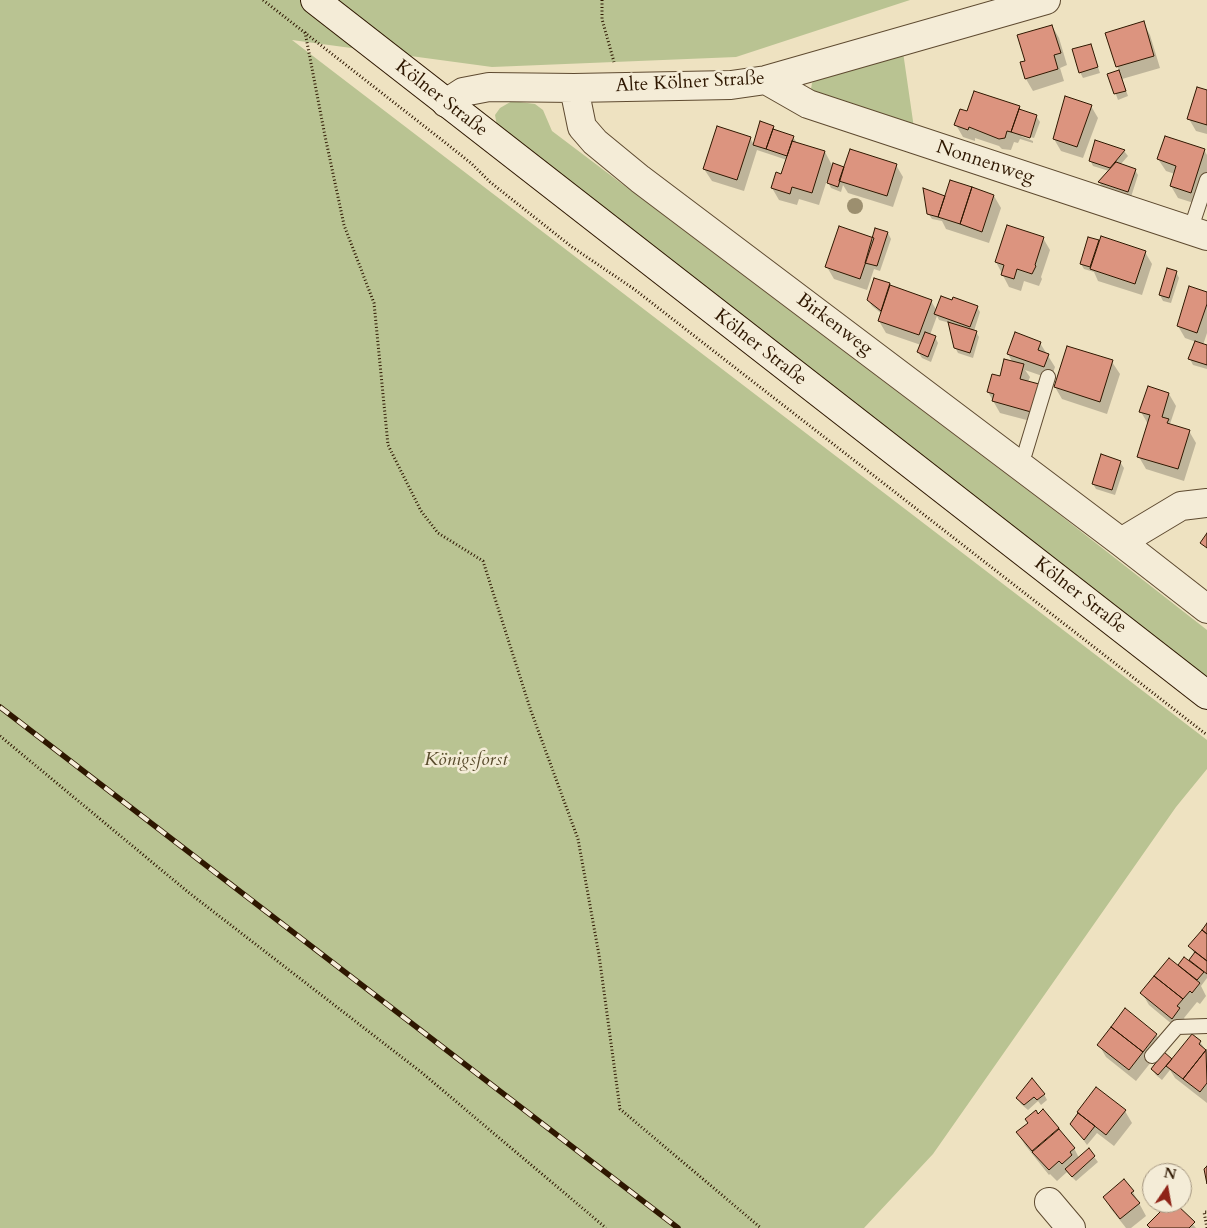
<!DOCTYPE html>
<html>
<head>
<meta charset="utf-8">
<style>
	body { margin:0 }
	#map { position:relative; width:1207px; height:1228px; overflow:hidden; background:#eee2c1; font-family:Cardo,serif }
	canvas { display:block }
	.north { position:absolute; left:1142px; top:1163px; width:50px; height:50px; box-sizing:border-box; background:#f4ecd7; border:1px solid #a59781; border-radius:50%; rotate:12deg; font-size:14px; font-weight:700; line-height:20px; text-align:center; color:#2e1700 }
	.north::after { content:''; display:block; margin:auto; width:18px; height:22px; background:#8f2418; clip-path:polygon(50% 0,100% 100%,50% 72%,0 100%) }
</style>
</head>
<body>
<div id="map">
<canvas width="1207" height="1228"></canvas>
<div class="north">N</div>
</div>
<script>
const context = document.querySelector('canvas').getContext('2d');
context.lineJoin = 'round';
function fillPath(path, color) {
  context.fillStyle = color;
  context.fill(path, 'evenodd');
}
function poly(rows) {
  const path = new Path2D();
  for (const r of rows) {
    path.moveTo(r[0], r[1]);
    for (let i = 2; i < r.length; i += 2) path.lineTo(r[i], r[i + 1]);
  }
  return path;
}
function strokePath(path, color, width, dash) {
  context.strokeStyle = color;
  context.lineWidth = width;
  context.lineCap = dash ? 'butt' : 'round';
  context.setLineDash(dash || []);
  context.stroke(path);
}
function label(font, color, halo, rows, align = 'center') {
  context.font = font + ' Cardo,serif';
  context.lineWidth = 5;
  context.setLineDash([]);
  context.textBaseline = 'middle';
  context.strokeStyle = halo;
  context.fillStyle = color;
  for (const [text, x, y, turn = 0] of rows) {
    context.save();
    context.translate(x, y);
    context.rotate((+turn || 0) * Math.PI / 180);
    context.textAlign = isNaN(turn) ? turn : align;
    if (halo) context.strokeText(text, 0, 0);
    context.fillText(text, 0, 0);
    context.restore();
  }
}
fillPath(poly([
	[0,0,910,0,736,57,492,67,292,40,1207,740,1207,769,1176,807,933,1154,864,1228,0,1228],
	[903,52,914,128,815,94,811,89,812,83,816,79],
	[512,101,535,104,543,110,552,131,1051,508,1207,630,1207,677,1023,536,497,126,495,115,500,108]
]), '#b9c392');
fillPath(poly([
	[1143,23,1150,35,1160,68,1122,79,1128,96,1118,100,1109,75,1120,72,1117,66],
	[1052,26,1059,38,1067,65,1060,68,1064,81,1033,91,1026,79,1022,63,1026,62],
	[1091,46,1100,73,1083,78,1080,72],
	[1207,91,1207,134,1196,131,1189,119],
	[1091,106,1098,118,1083,158,1061,151,1054,139],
	[1019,107,1021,111,1036,116,1040,122,1034,138,1021,134,1021,136,1033,141,1033,143,1020,139,1018,143,1014,142,1011,150,1002,149,999,146,975,138,975,141,963,137,956,125,968,113],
	[773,127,775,131,793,137,797,143,825,152,833,167,845,168,896,165,903,177,893,207,848,193,843,185,841,192,831,188,827,180,819,205,799,199,797,205,779,200,772,188,782,176,787,160,757,150,744,191,712,181,704,169,750,138,754,145],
	[1096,142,1124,151,1128,156,1120,165,1135,170,1138,175,1131,197,1103,188,1099,182,1109,171,1093,166,1090,160],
	[1204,150,1207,155,1207,174,1197,204,1178,198,1171,186,1175,174,1166,171,1158,159],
	[994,196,1001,208,989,243,946,229,942,221,932,219,928,213,946,197],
	[888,233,891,239,880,271,874,269,867,290,834,279,827,267,873,239],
	[1043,238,1050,250,1041,277,1042,279,1039,286,1024,281,1021,291,1009,287,996,262],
	[1098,241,1100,243,1145,252,1152,264,1142,295,1098,281,1094,272,1084,269,1081,264],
	[1176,272,1179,278,1171,303,1163,301,1160,295],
	[874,280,931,301,937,311,977,307,980,312,974,331,976,332,979,337,973,358,958,353,955,347,950,323,939,320,937,316,930,335,935,337,938,343,931,362,922,358,918,352,921,345,886,333,879,321,882,314,872,306,868,300],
	[1207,293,1207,333,1203,345,1207,346,1207,369,1193,365,1190,359,1196,342,1185,338,1178,326],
	[1040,343,1055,367,1051,379,1025,370,1030,377,1028,382,1038,423,1000,413,988,392,1013,363,1008,354],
	[1112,362,1120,374,1107,414,1062,399,1055,387],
	[1169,394,1176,406,1170,424,1189,431,1196,443,1184,481,1146,469,1139,457,1148,424,1141,412],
	[1120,462,1124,468,1115,495,1096,489,1093,484],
	[1207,925,1207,978,1201,986,1206,996,1200,1004,1197,1002,1184,1018,1186,1021,1179,1030,1149,1005,1142,993,1178,967,1184,958,1189,962,1195,955,1190,946],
	[1156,1034,1163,1047,1136,1081,1106,1057,1099,1045],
	[1192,1036,1200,1042,1207,1052,1207,1103,1175,1078,1170,1070,1162,1080,1156,1075,1152,1069,1172,1061],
	[1044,1094,1047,1100,1041,1105,1038,1101,1028,1110,1021,1104,1018,1099],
	[1043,1111,1074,1148,1079,1158,1089,1150,1098,1162,1076,1181,1067,1172,1057,1181,1050,1174,1049,1175,1025,1145,1018,1133],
	[1125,1111,1132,1123,1114,1146,1097,1133,1087,1145,1072,1124,1079,1114,1078,1112],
	[1124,1181,1133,1192,1146,1216,1131,1228,1126,1228,1111,1209,1104,1197],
	[1171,1203,1174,1203,1196,1228,1150,1228]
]), '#0003');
const building = poly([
	[1144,21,1154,56,1116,67,1105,33,1144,21],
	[1052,25,1061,53,1054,55,1058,69,1025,79,1020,62,1025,61,1017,35,1052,25],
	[1091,44,1098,67,1079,73,1072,49,1091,44],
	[1119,70,1126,91,1114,94,1107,74,1119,70],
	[1197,87,1207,90,1207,125,1187,119,1197,87],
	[974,91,1020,106,1011,132,1007,131,1005,138,999,139,969,127,968,130,954,125,960,109,967,111,974,91],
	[1065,96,1092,105,1077,147,1053,139,1065,96],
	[1019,109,1037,115,1030,138,1011,132,1019,109],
	[760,121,774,126,766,149,753,145,760,121],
	[717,126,751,137,737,180,703,169,717,126],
	[773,129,794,136,787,156,766,149,773,129],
	[1165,136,1205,149,1191,193,1170,186,1176,166,1157,159,1165,136],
	[1095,140,1125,150,1110,168,1089,161,1095,140],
	[792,141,825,151,812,193,792,187,790,194,771,188,776,172,781,174,792,141],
	[850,149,897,164,887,196,839,181,850,149],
	[1116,162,1136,169,1128,192,1098,182,1116,162],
	[833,163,844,167,838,187,827,183,833,163],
	[950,180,972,187,960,224,938,217,950,180],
	[972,187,994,195,982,232,960,224,972,187],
	[923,188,945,196,938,217,927,214,923,188],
	[1007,225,1044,237,1035,265,1036,266,1032,274,1017,269,1014,279,1001,275,1004,265,995,262,1007,225],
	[839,226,874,238,860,279,825,267,839,226],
	[875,228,888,232,877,266,865,263,875,228],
	[1101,236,1146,251,1135,284,1090,269,1101,236],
	[1088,237,1099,240,1090,267,1080,264,1088,237],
	[1167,268,1177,271,1169,298,1159,295,1167,268],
	[874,278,890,283,881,311,867,300,874,278],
	[890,285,932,300,919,335,878,321,890,285],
	[1189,286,1207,292,1207,304,1197,333,1177,326,1189,286],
	[941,296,952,300,953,297,978,306,970,327,934,314,941,296],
	[948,322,977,331,970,353,954,348,948,322],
	[925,332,936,336,928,357,917,352,925,332],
	[1015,332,1041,342,1038,350,1049,354,1044,367,1007,354,1015,332],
	[1195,341,1207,345,1207,365,1188,359,1195,341],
	[1067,346,1113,360,1100,402,1054,387,1067,346],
	[1004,359,1024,364,1020,379,1039,384,1031,412,992,401,994,394,987,392,992,374,1000,376,1004,359],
	[1148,386,1169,393,1162,417,1169,419,1167,423,1190,430,1178,469,1137,457,1150,415,1139,412,1148,386],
	[1101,454,1121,461,1112,490,1092,484,1101,454],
	[1207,533,1207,548,1200,543,1207,533],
	[1207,923,1207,934,1202,930,1207,923],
	[1202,930,1207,934,1207,961,1188,946,1202,930],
	[1195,952,1207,961,1207,974,1189,960,1195,952],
	[1184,957,1204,972,1197,980,1178,965,1184,957],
	[1169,958,1200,983,1192,993,1190,991,1183,999,1154,976,1169,958],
	[1154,976,1183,999,1177,1006,1180,1008,1172,1019,1140,993,1154,976],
	[1125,1008,1157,1034,1143,1052,1111,1027,1125,1008],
	[1111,1027,1143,1052,1129,1070,1097,1045,1111,1027],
	[1192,1034,1201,1041,1199,1044,1206,1050,1183,1079,1166,1066,1192,1034],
	[1206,1050,1207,1083,1200,1092,1183,1079,1206,1050],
	[1164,1052,1172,1059,1158,1075,1151,1069,1164,1052],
	[1032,1078,1045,1094,1037,1100,1034,1097,1024,1105,1016,1098,1032,1078],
	[1096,1087,1126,1110,1106,1135,1077,1112,1096,1087],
	[1043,1109,1059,1128,1032,1151,1016,1132,1028,1123,1025,1119,1036,1110,1038,1114,1043,1109],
	[1078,1113,1095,1126,1084,1140,1070,1124,1078,1113],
	[1059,1129,1075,1148,1070,1152,1072,1155,1062,1164,1059,1161,1049,1170,1032,1152,1059,1129],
	[1089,1148,1095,1156,1072,1177,1065,1169,1089,1148],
	[1207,1166,1207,1184,1204,1169,1207,1166],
	[1124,1179,1134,1191,1131,1193,1140,1203,1120,1219,1103,1197,1124,1179],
	[1169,1203,1175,1203,1195,1222,1189,1228,1150,1228,1147,1225,1169,1203]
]);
fillPath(building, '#dc947f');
strokePath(building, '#2e1700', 1);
const lane = poly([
	[1190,231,1207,180],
	[1019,464,1025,453,1048,377],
	[1152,1056,1177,1027,1207,1026]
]);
const street = poly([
	[766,80,808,104,1207,236],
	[574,88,582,127,595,142,640,179,1121,542,1207,609],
	[446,103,463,92,489,87,574,88,731,85,766,80,1046,0],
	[1121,542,1181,506,1207,503],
	[1049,1202,1071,1228]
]);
const secondary = poly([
	[315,0,1207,695]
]);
strokePath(lane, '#5e4a30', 16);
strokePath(street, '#5e4a30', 30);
strokePath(secondary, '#2e1700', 30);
strokePath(poly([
	[263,0,447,144,472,164,490,182,572,247,634,289,1207,735],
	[602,0,602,19,614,62],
	[305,32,325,136,344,225,374,303,388,445,421,511,438,533,483,561,531,711,578,839,599,955,620,1109,761,1228],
	[0,736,188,892,421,1072,606,1228],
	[1207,1228,1204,1212,1207,1212]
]), '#2e1700', 3, [1, 2.5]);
strokePath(lane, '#f4ecd7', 14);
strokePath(street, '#f4ecd7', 28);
strokePath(secondary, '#f4ecd7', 28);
const rail = poly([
	[0,707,678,1228]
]);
strokePath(rail, '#2e1700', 5.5);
strokePath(rail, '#f4ecd7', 4, [11]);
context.fillStyle = '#9c8f6f';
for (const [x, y] of [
	[855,206]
]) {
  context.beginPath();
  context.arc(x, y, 8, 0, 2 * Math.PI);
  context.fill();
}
label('19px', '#2e1700', '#f4ecd7', [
	["Alte Kölner Straße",690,83,-3],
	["Kölner Straße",441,99,38],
	["Nonnenweg",985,163,18],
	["Birkenweg",834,325,37],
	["Kölner Straße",760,348,38],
	["Kölner Straße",1080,596,38]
]);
label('italic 19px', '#584b2c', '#f4ecd7', [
	["Königsforst",466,761]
]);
</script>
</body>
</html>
